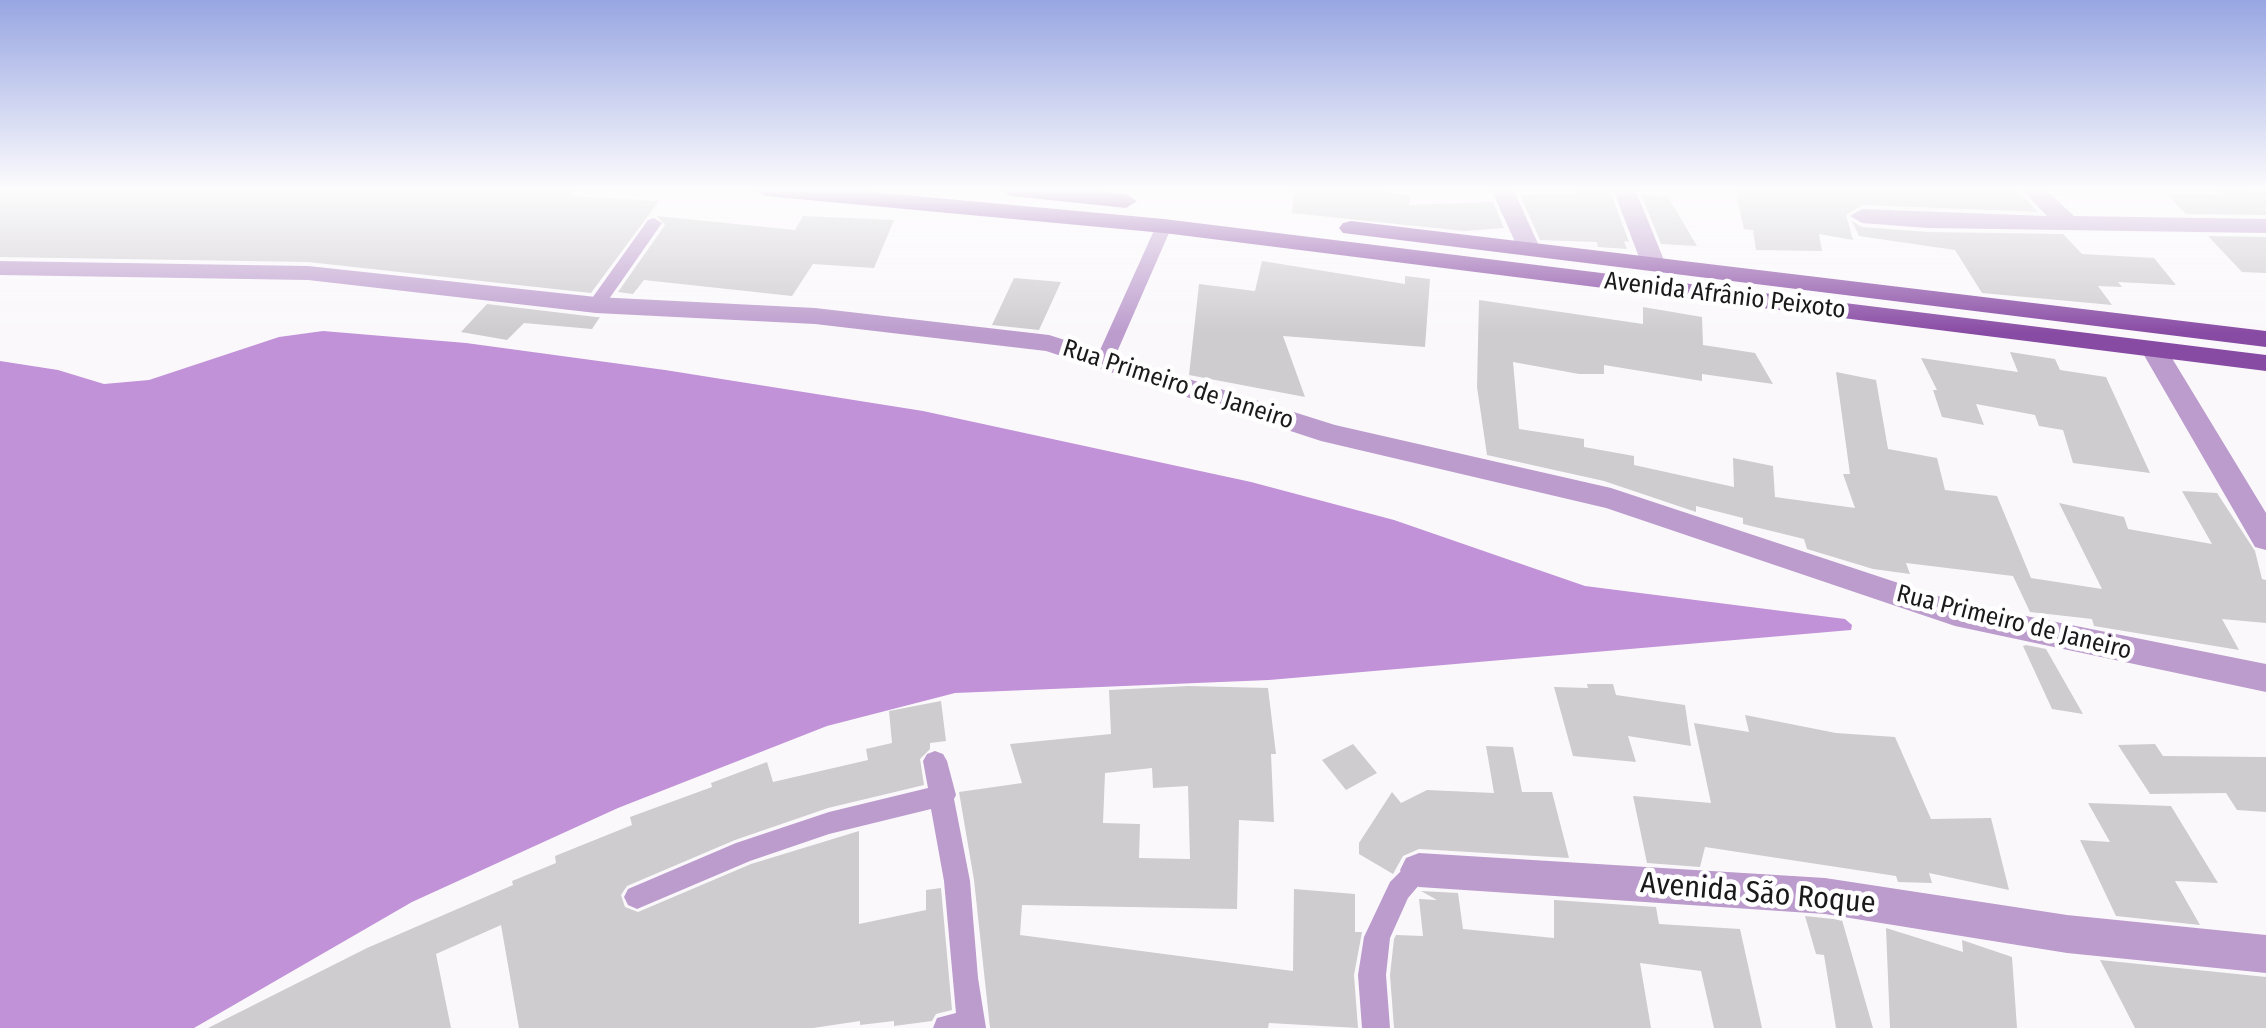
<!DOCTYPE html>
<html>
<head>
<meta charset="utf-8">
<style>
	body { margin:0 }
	canvas { display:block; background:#faf8fb }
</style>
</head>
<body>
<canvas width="2266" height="1028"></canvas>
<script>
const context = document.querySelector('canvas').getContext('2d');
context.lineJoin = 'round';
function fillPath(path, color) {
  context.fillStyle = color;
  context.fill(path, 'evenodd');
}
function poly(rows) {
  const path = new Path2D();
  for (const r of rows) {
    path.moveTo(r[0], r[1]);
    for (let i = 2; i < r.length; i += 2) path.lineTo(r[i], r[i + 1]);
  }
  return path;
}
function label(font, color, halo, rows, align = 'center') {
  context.font = font + ' "Fira Sans Condensed",sans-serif';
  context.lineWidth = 9;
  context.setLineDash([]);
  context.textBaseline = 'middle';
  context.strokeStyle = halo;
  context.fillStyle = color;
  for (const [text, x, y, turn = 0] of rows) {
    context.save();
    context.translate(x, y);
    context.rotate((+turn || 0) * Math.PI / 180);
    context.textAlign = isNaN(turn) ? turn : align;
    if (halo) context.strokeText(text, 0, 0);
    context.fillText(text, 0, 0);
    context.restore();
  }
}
fillPath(poly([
	[323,331,466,343,665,370,923,411,1251,482,1394,520,1585,586,1845,619,1852,625,1851,630,1269,680,955,693,827,726,618,808,412,902,194,1028,0,1028,0,361,58,370,104,384,149,380,279,337]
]), '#c192d8');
fillPath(poly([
	[0,189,575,189,570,196,659,201,591,293,308,262,0,257],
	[1294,189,1369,189,1410,196,1409,205,1493,202,1504,228,1464,231,1292,213],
	[1574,189,1610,190,1629,242,1624,241,1627,249,1598,247,1597,242,1540,240,1520,195,1577,194],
	[1735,189,2017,189,2038,212,1862,205,1846,215,1853,240,1819,234,1822,251,1756,250,1753,230,1744,229],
	[2219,189,2266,191,2266,215,2186,214,2167,194,2223,195],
	[1641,194,1668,197,1697,246,1661,244],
	[657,216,795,230,803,216,894,220,874,268,813,264,792,296,644,280,633,294,618,292,665,225],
	[1852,221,1862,227,1928,232,2063,234,2082,254,2154,258,2176,285,2118,282,2122,287,2098,286,2112,305,1982,293,1955,250,1859,236],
	[2208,236,2266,237,2266,273,2242,272],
	[1262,261,1405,284,1405,276,1430,279,1425,347,1283,336,1305,397,1189,375,1199,284,1255,291],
	[1014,278,1061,282,1039,330,992,325],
	[1479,300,1643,324,1643,307,1702,317,1703,345,1755,353,1773,384,1702,374,1702,381,1604,365,1604,374,1579,374,1513,362,1519,429,1584,439,1584,447,1634,456,1634,465,1734,487,1733,458,1773,466,1775,497,1855,508,1843,474,1850,474,1836,372,1876,380,1888,449,1937,458,1945,490,1997,496,2031,578,2102,589,2059,503,2124,517,2128,529,2212,544,2182,491,2217,493,2255,551,2262,579,2266,580,2266,623,2222,619,2239,650,2094,626,2092,619,2030,612,2013,576,1906,563,1910,574,1873,569,1807,549,1804,539,1743,524,1743,518,1696,506,1696,512,1604,481,1487,455,1477,387],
	[487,304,596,317,600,317,592,329,524,323,507,340,461,332],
	[2010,352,2055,359,2060,370,2106,377,2150,473,2073,463,2063,430,2039,426,2035,415,1976,404,1984,425,1942,417,1933,390,1937,390,1921,358,2018,372],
	[2026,645,2046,649,2083,714,2052,709,2023,646],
	[1587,684,1613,684,1616,695,1685,705,1691,746,1628,736,1636,762,1573,756,1554,687,1588,688],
	[1189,686,1268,688,1276,754,1271,754,1274,822,1239,820,1237,909,1022,905,1020,935,1293,971,1294,889,1355,894,1355,932,1362,932,1354,975,1358,1028,1269,1023,1268,1028,990,1028,974,880,959,792,1022,783,1010,744,1111,734,1109,690],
	[1152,768,1153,788,1188,786,1190,859,1139,858,1140,824,1103,823,1105,773],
	[941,701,946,741,930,743,930,749,920,759,924,785,828,808,735,840,627,886,621,895,625,907,638,912,751,864,859,831,859,924,926,910,926,890,941,888,952,1010,936,1014,932,1021,894,1026,894,1021,860,1025,860,1021,813,1028,519,1028,501,925,436,954,451,1028,208,1028,367,948,513,885,512,881,556,863,555,856,632,825,630,817,712,787,711,783,767,762,773,782,868,760,866,749,892,743,889,711],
	[1745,715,1836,733,1895,737,1931,819,1991,818,2009,890,1929,873,1932,883,1898,882,1896,876,1705,847,1700,867,1647,863,1633,796,1711,803,1694,723,1749,732],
	[1353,744,1377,773,1346,790,1322,760],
	[2155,744,2163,756,2266,757,2266,812,2237,810,2226,793,2150,794,2118,745],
	[1486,746,1513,747,1522,792,1552,792,1569,858,1419,849,1403,856,1393,874,1359,854,1359,843,1392,792,1401,803,1427,790,1494,793],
	[2088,803,2171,806,2218,883,2175,881,2200,925,2116,916,2080,840,2110,842],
	[1421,891,1458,893,1463,929,1554,938,1554,900,1656,907,1659,924,1740,929,1762,1028,1714,1028,1701,971,1640,963,1651,1028,1394,1028,1390,975,1394,939,1396,935,1423,936,1419,899,1437,900],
	[1805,916,1842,920,1873,1028,1836,1028,1824,955,1816,954],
	[1886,928,1963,952,1962,940,2012,957,2017,1028,1890,1028],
	[2100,960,2266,977,2266,1028,2135,1028]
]), '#cecccf');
fillPath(poly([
	[654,218,662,223,602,309,590,309,590,301,648,220,654,218],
	[1164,221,1172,226,1114,359,1105,365,1099,363,1096,359,1156,226,1164,221],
	[935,751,943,754,947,761,956,795,954,799,970,881,978,978,986,1028,933,1028,937,1018,956,1013,944,881,931,809,829,834,750,861,637,909,628,905,624,897,628,889,736,843,829,812,928,788,923,761,927,754,935,751],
	[1419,858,1428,862,1432,870,1408,898,1390,938,1386,975,1390,1028,1362,1028,1358,975,1364,937,1390,882,1410,862,1419,858]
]), '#bc9ccd');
fillPath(poly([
	[1491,189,1513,189,1541,250,1537,255,1521,255,1491,189],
	[1613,189,1635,189,1666,265,1663,270,1645,270,1642,265,1613,189],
	[2021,189,2045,189,2074,216,2266,219,2266,233,1928,228,1862,223,1850,216,1862,209,2047,216,2021,189],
	[0,261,308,266,596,297,815,308,1049,335,1335,425,1611,488,1956,602,2266,664,2266,692,1955,626,1606,508,1321,441,1046,351,815,324,596,313,308,280,0,275,0,261],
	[2154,342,2167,350,2266,513,2266,550,2255,547,2141,350,2154,342],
	[1419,853,1825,878,2067,915,2266,935,2266,973,2067,953,1825,914,1419,887,1406,882,1400,870,1406,858,1419,853]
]), '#bc9ccd');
fillPath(poly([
	[754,189,840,189,1164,219,2266,355,2266,371,1164,233,765,196,754,189],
	[1000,189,1078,189,1126,194,1137,201,1126,208,1011,196,1000,189],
	[1351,221,2266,331,2266,347,1343,233,1339,228,1343,223,1351,221]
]), '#884ba4');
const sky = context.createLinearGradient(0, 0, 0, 333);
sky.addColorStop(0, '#98a6e2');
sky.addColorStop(0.57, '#fdfcfd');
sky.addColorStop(1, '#fdfcfd00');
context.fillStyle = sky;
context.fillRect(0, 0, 2266, 333);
label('25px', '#1b1a1b', '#fff', [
	["Avenida Afrânio Peixoto",1725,296,7],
	["Rua Primeiro de Janeiro",1178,385,18],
	["Rua Primeiro de Janeiro",2014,623,14]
]);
label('30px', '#1b1a1b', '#fff', [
	["Avenida São Roque",1758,894,5]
]);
</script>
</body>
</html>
